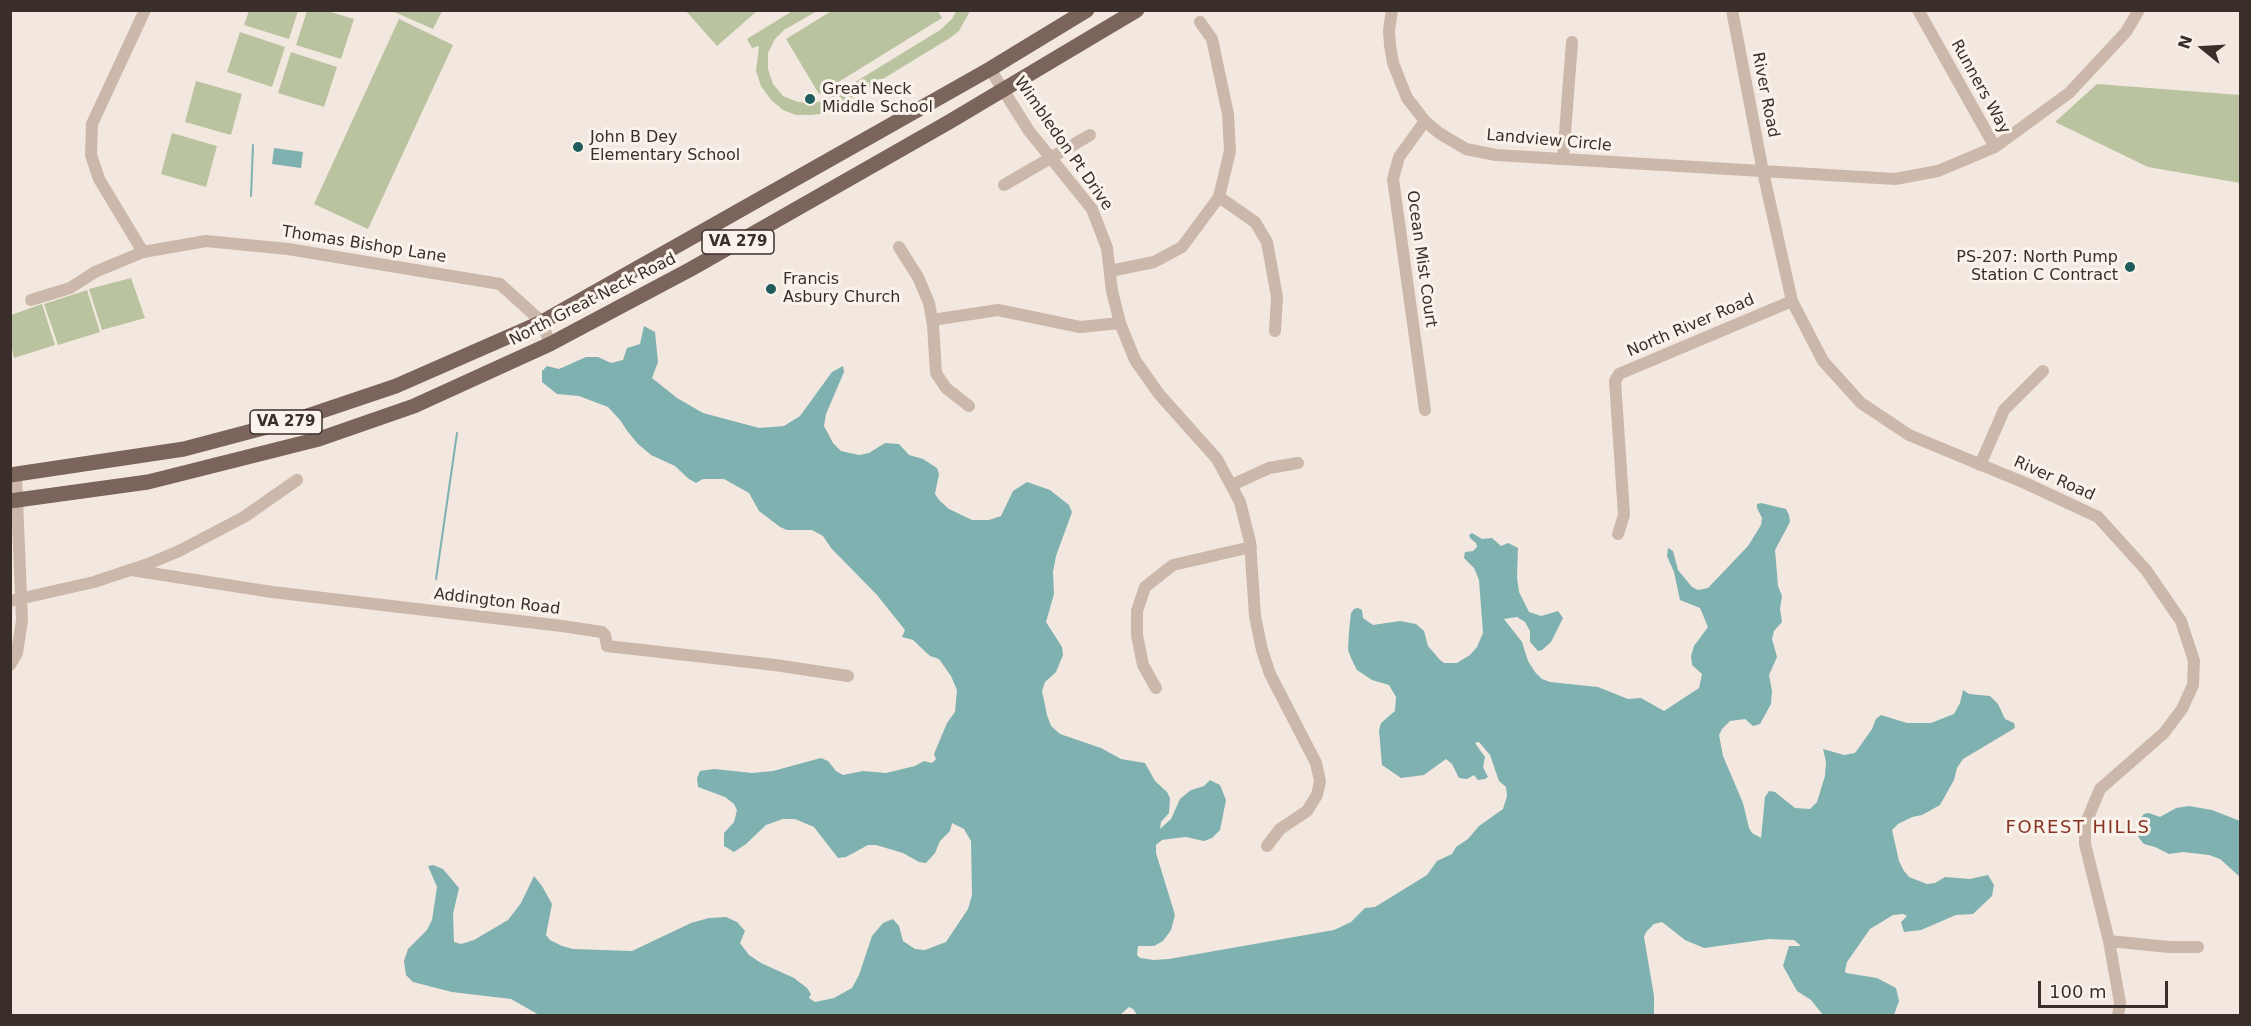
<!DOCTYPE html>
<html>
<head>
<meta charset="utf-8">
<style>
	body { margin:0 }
	#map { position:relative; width:2251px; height:1026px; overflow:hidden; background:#f3e8e0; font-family:"DejaVu Sans",sans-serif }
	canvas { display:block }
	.frame { position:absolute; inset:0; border:12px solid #3a2e2a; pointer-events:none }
	.north { position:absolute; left:2173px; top:18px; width:60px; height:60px; -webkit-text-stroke:4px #faf3ec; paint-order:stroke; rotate:288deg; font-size:16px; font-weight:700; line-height:24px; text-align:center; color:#3a2e2a }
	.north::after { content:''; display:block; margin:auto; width:21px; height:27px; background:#3a2e2a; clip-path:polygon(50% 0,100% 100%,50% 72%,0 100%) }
	.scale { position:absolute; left:2038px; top:981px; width:130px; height:27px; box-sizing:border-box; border:3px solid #3a2e2a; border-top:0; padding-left:8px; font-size:18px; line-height:21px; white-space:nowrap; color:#3a2e2a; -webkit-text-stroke:4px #faf3ec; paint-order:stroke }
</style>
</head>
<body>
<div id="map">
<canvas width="2251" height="1026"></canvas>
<div class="frame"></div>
<div class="north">N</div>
<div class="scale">100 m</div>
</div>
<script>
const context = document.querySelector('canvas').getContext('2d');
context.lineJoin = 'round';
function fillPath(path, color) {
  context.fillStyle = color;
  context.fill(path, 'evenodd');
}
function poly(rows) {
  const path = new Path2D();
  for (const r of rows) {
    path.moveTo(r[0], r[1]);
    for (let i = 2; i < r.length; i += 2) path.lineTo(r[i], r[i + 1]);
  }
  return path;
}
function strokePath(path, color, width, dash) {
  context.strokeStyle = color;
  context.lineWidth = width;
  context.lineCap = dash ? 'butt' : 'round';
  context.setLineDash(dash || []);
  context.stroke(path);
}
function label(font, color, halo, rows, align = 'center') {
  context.font = font + ' "DejaVu Sans",sans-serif';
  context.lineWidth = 6;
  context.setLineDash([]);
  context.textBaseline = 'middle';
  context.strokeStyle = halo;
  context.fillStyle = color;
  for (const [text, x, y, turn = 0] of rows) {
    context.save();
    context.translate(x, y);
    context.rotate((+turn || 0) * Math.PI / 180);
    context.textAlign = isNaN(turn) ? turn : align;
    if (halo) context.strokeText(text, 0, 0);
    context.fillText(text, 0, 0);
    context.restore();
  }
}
fillPath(poly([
	[794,10,817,11,784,30,775,39,768,53,768,69,773,84,783,96,798,102,813,103,826,100,940,30,952,19,956,11,970,11,959,31,950,38,827,113,812,115,796,115,783,110,771,100,761,86,756,71,759,46,752,48,747,39],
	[833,10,938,11,942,18,819,94,786,39],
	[249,11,249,10,298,11,289,39,244,25],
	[307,11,327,11,354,19,341,59,296,45],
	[392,11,442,11,433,29],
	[686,11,757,11,717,46],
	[399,19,453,45,368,229,314,204],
	[240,32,285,47,272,87,227,72],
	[291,52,337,67,324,107,278,93],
	[196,81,242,94,231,135,185,122],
	[2097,84,2240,95,2240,183,2148,167,2055,122],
	[172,133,217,146,206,187,161,174],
	[131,278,145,318,102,330,89,289],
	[87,290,100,332,58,345,44,304],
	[42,304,55,345,14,358,11,345,11,315]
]), '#bac39f');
fillPath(poly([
	[274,148,303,152,301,168,272,164],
	[644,326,655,332,658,362,652,378,677,398,703,413,759,428,784,426,800,416,832,372,843,366,844,372,826,414,824,426,833,443,841,451,859,455,869,453,885,443,899,444,909,455,923,459,937,468,939,474,935,494,939,500,949,509,972,520,989,520,1001,516,1013,491,1027,482,1050,490,1069,505,1072,512,1056,556,1053,572,1054,594,1046,622,1062,647,1063,655,1056,672,1045,682,1042,691,1047,715,1051,726,1060,734,1101,748,1121,759,1145,763,1155,781,1167,792,1170,798,1169,813,1161,822,1160,829,1171,819,1180,799,1191,790,1204,786,1210,780,1220,785,1226,800,1220,830,1212,838,1204,841,1186,837,1169,839,1162,840,1156,845,1156,853,1175,915,1171,930,1163,941,1154,946,1138,946,1137,955,1140,958,1154,960,1169,959,1334,930,1351,922,1365,908,1375,907,1427,875,1437,861,1452,854,1456,847,1468,839,1479,826,1503,809,1507,796,1506,787,1499,781,1490,755,1479,742,1475,743,1485,757,1483,767,1488,777,1485,779,1478,780,1474,775,1467,779,1459,778,1452,764,1446,759,1424,775,1401,778,1382,765,1379,730,1381,723,1395,711,1396,697,1389,685,1372,680,1357,670,1351,658,1348,650,1349,631,1351,613,1354,609,1358,608,1362,610,1363,618,1373,625,1400,621,1416,624,1424,631,1428,646,1440,660,1444,663,1457,663,1470,655,1477,647,1483,633,1479,580,1474,568,1464,558,1465,552,1473,551,1477,547,1476,543,1470,538,1469,535,1472,533,1482,539,1492,538,1501,546,1508,543,1518,548,1517,577,1519,592,1529,612,1541,616,1558,611,1563,618,1551,642,1542,650,1538,651,1530,642,1530,631,1525,622,1517,617,1504,619,1522,642,1528,661,1535,672,1542,679,1550,682,1598,687,1628,699,1641,698,1664,711,1699,688,1702,674,1692,665,1691,656,1694,646,1708,627,1700,608,1680,600,1674,572,1667,556,1668,548,1673,551,1678,570,1692,587,1698,590,1708,588,1748,546,1761,525,1762,518,1757,508,1757,504,1761,503,1786,509,1789,515,1790,522,1775,550,1778,586,1782,596,1780,609,1782,622,1774,631,1772,639,1777,657,1769,675,1772,691,1771,704,1760,724,1753,726,1745,719,1730,721,1722,729,1719,735,1723,756,1743,803,1749,828,1752,833,1761,838,1765,797,1769,791,1775,792,1795,808,1810,809,1817,802,1825,776,1826,762,1823,749,1844,755,1855,753,1872,729,1876,719,1881,715,1907,723,1931,723,1954,714,1960,703,1963,690,1969,694,1990,696,1998,704,2005,719,2014,723,2015,728,1963,759,1957,768,1954,780,1940,805,1922,815,1912,817,1898,824,1892,830,1899,861,1904,871,1909,877,1927,884,1935,883,1945,877,1970,879,1988,875,1994,885,1992,896,1973,914,1956,915,1921,930,1904,932,1901,922,1907,916,1903,914,1893,915,1870,929,1847,962,1845,971,1846,973,1877,978,1896,988,1899,1001,1894,1015,1823,1015,1811,1000,1797,991,1783,966,1789,946,1801,946,1794,940,1769,939,1704,948,1685,940,1662,922,1654,924,1646,932,1644,937,1654,996,1654,1016,1138,1016,1133,1009,1129,1007,1119,1016,541,1016,511,999,452,992,413,982,406,975,404,961,408,949,427,930,432,920,437,887,428,866,433,865,443,869,459,888,453,914,454,942,461,944,474,940,508,920,521,903,534,876,542,886,552,904,546,935,550,940,562,946,573,949,632,951,691,923,709,918,726,917,737,922,745,931,740,943,749,955,761,963,794,978,807,988,811,994,809,998,815,1002,834,998,852,988,859,975,872,936,883,923,893,919,899,926,903,941,915,949,925,950,946,942,968,909,972,895,971,841,964,829,952,823,950,831,940,841,935,853,926,863,919,862,903,853,876,845,868,845,846,857,838,858,814,827,795,819,783,819,766,825,746,844,734,852,724,846,724,833,734,822,737,810,734,804,725,797,698,787,697,778,700,771,714,769,752,773,773,771,821,758,828,761,836,771,843,775,863,771,886,773,915,766,924,761,932,763,936,759,934,754,947,723,955,712,957,690,951,676,939,659,930,656,913,640,902,637,905,630,877,595,831,548,823,536,812,530,787,530,780,527,759,511,749,493,724,479,703,479,696,483,689,479,675,466,651,455,638,444,628,432,620,420,608,407,579,396,557,394,542,382,542,371,547,366,559,369,586,357,598,357,611,363,623,360,627,348,640,344],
	[2189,806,2212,810,2240,821,2240,877,2220,859,2209,855,2183,852,2169,854,2155,847,2144,844,2139,838,2137,832,2140,819,2144,814,2149,813,2160,817,2176,808]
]), '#7eb1af');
strokePath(poly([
	[251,196,253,145],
	[436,579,457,433]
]), '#7eb1af', 2);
strokePath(poly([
	[1392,10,1389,30,1390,45,1393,63,1407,98,1425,121,1439,133,1466,149,1496,155,1895,179,1938,171,1995,147,2069,93,2126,32,2139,10],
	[1732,10,1763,172,1792,301,1823,361,1861,403,1909,435,2025,483,2098,517,2146,570,2181,621,2194,661,2193,685,2182,709,2164,733,2100,789,2085,825,2085,844,2109,941,2120,1003,2118,1016],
	[1918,10,1995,147],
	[990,69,1029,131,1092,209,1107,248,1112,291,1120,323,1135,360,1159,394,1217,459,1240,502,1250,542,1255,616,1262,650,1270,674,1316,763,1320,781,1317,795,1307,811,1280,829,1267,846],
	[1425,121,1399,157,1393,179,1425,410],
	[1563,159,1572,42],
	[1004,185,1090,135],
	[1219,197,1255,222,1267,242,1277,297,1275,331],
	[899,247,918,277,929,303,933,325,936,373,946,388,969,406],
	[143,252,99,179,91,155,92,124,145,10],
	[1110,271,1154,262,1182,247,1219,197,1230,151,1228,114,1212,39,1200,22],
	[31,300,70,288,95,272,143,252,206,241,288,249,500,284,542,322,550,344],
	[932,320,998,310,1080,327,1120,323],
	[1980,465,2004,410,2043,371],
	[1232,485,1269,468,1298,463],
	[1618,534,1624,515,1615,381,1619,374,1792,301],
	[131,570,272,592,562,626,602,632,605,635,607,646,775,665,848,676],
	[10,601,94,582,148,564,179,551,244,517,297,480],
	[10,665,17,653,22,620,16,475],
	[1156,688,1143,665,1137,635,1137,611,1145,587,1173,565,1251,547],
	[2109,941,2169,947,2198,947]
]), '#ccb7ab', 12);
strokePath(poly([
	[10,475,184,449,301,418,396,386,542,322,990,69,1087,10],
	[10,501,148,482,319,439,414,406,550,344,691,269,949,122,1137,10]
]), '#7b645b', 15);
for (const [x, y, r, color] of [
	[810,99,6,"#1f5c5b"],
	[578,147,6,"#1f5c5b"],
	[2130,267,6,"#1f5c5b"],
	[771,289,6,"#1f5c5b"]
]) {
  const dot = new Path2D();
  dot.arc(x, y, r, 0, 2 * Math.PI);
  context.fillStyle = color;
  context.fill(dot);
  strokePath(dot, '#faf3ec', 2);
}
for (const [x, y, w] of [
	[738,242,72],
	[286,422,72]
]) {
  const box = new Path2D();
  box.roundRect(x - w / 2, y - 12, w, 24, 4.5);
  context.fillStyle = '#faf3ec';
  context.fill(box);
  strokePath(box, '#3a2e2a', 1.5);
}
label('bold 15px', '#3a2e2a', null, [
	["VA 279",738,242],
	["VA 279",286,422]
]);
label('16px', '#3a2e2a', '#faf3ec', [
	["Runners Way",1980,87,61],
	["River Road",1765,95,79],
	["Landview Circle",1549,141,5],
	["Wimbledon Pt Drive",1063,144,55],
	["Thomas Bishop Lane",364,245,9],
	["Ocean Mist Court",1421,259,82],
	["North Great Neck Road",593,300,-27],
	["North River Road",1691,326,-23],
	["River Road",2054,479,24],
	["Addington Road",497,602,7]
]);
label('16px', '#3a2e2a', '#faf3ec', [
	["Great Neck",822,90],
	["Middle School",822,108],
	["John B Dey",590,138],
	["Elementary School",590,156],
	["PS-207: North Pump",2118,258,"right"],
	["Station C Contract",2118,276,"right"],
	["Francis",783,280],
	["Asbury Church",783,298]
], 'left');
context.letterSpacing = '1.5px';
label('18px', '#893323', '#faf3ec', [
	["FOREST HILLS",2078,828]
]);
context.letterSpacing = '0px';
</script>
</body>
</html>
